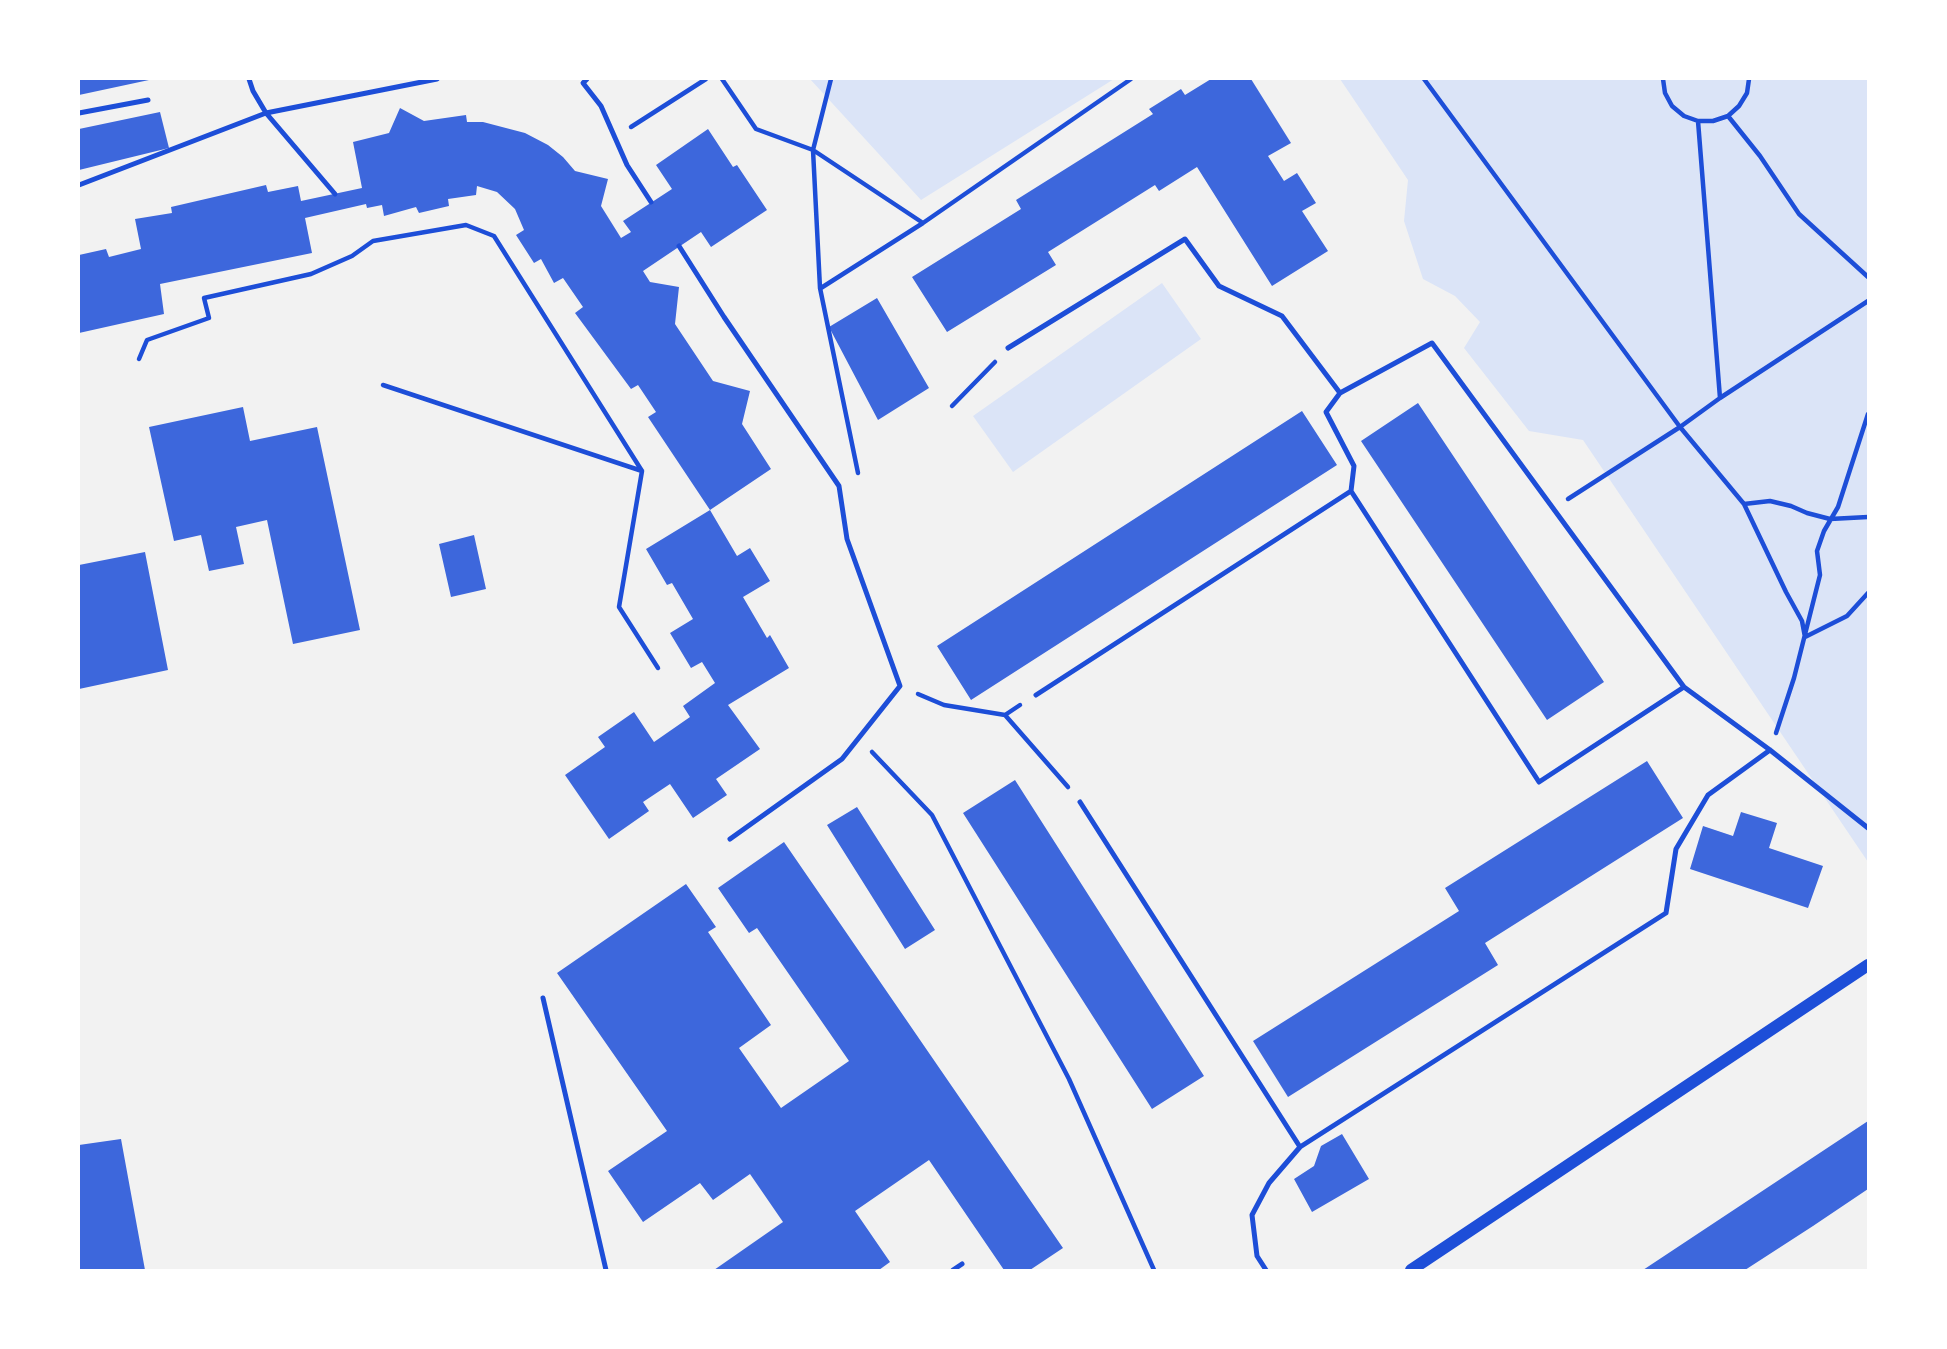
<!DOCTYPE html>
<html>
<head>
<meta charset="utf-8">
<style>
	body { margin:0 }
	#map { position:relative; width:1947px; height:1349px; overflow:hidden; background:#f2f2f2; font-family:"PT Sans",sans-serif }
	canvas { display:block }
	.frame { position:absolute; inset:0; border:80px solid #fff; pointer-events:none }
</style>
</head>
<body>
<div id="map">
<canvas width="1947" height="1349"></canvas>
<div class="frame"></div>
</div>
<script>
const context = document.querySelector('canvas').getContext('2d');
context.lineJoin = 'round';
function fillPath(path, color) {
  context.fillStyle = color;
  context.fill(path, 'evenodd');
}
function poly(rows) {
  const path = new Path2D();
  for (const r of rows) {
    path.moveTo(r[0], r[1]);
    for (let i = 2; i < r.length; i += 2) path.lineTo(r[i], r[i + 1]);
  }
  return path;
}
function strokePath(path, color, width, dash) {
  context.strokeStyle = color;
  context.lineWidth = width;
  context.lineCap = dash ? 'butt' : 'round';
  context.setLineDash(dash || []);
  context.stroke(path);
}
fillPath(poly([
	[810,79,1114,79,921,200],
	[1340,79,1868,79,1868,862,1583,440,1529,431,1464,348,1480,322,1455,296,1423,279,1404,221,1408,180],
	[1162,283,1201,339,1013,472,973,416]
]), '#dbe4f7');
fillPath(poly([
	[79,79,149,79,149,80,79,95],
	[1211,79,1251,79,1291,143,1268,156,1284,181,1297,173,1316,203,1302,211,1328,251,1272,286,1197,167,1159,191,1155,185,1048,252,1056,265,947,332,912,277,1021,209,1016,200,1153,114,1149,109,1181,89,1185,95],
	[400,108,424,121,466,115,467,122,483,122,525,133,548,145,563,157,575,171,608,179,601,206,621,238,631,232,623,221,672,189,656,165,708,129,733,167,737,165,767,210,711,247,701,232,643,271,650,282,679,287,675,324,713,381,750,391,742,424,771,469,710,510,648,417,656,412,638,385,631,389,575,313,583,307,563,278,554,283,541,259,534,263,516,235,524,230,515,209,497,192,477,186,476,195,448,199,449,206,419,213,416,207,384,216,382,205,367,208,366,204,305,218,312,253,160,284,164,314,79,333,79,255,106,249,109,257,141,249,135,219,172,213,171,207,266,185,268,192,298,186,301,201,362,188,353,142,389,133],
	[160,112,169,148,79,170,79,129],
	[877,298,929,388,878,420,829,327],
	[1418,403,1604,682,1547,720,1361,441],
	[243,407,250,441,317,427,360,630,293,644,267,520,236,527,244,564,209,571,201,535,174,541,149,427],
	[1302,411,1337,465,971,700,937,646],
	[710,510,737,556,750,548,770,581,743,597,767,638,770,635,789,668,728,705,760,749,716,779,727,795,693,818,670,784,643,802,649,811,609,839,565,775,605,747,598,737,634,712,654,742,690,717,683,706,715,683,702,662,691,668,670,633,693,619,672,583,667,585,646,549],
	[474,535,486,589,451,597,439,544],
	[145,552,168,670,79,689,79,565],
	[1647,761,1683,818,1485,943,1498,965,1288,1097,1253,1041,1459,911,1445,888],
	[1015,780,1204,1076,1152,1109,963,813],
	[857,807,935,930,905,949,827,825],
	[1741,812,1777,823,1769,848,1823,866,1808,908,1690,869,1703,826,1733,836],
	[784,842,1063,1248,1030,1270,1004,1270,929,1160,855,1211,890,1262,879,1270,714,1270,783,1222,750,1174,713,1200,700,1183,643,1222,608,1171,667,1131,557,973,686,884,716,927,708,932,771,1025,739,1048,781,1108,849,1061,757,928,749,933,718,888],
	[1868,1121,1868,1189,1813,1226,1745,1270,1643,1270],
	[1342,1134,1369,1179,1312,1212,1294,1179,1314,1166,1321,1146],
	[121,1139,145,1270,79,1270,79,1145]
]), '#3d67dc');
strokePath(poly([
	[722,79,756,129,813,150,923,223],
	[831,79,813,150,820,288,858,473],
	[1424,79,1680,427,1744,504,1786,592,1802,621,1805,637,1847,616,1868,593],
	[1663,79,1665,93,1672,106,1684,116,1698,121,1713,121,1728,116,1739,106,1747,93,1749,79],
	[1728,116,1760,156,1799,214,1868,277],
	[1698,121,1720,398],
	[631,127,706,79],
	[821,288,923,223,1131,79],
	[139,359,147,340,209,318,204,298,311,274,352,256,373,241,466,225,494,236,642,471,619,607,658,668],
	[383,385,642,471],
	[952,406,995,362],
	[1568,499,1680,427,1720,398,1868,301],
	[1744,504,1770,501,1791,506,1807,513,1830,519,1868,517],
	[918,694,944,705,1005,715],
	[1020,705,1005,715,1068,787],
	[1776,733,1794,678,1820,575,1817,551,1824,531,1838,507,1868,414],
	[872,752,932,815,1069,1079,1154,1270]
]), '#1d4ed8', 4.5);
strokePath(poly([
	[249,79,253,91,266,113,437,79],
	[587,79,583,83,601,106,627,165,651,202],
	[79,113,148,100],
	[79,185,266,113,335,194],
	[679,246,724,317,839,486,847,539,900,686,842,759,730,839],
	[1008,348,1185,239,1219,286,1282,316,1340,393,1326,412,1354,466,1351,491],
	[1340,393,1432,343,1684,687,1770,750,1868,828],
	[1036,695,1351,491,1539,782,1684,687],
	[1080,802,1300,1147],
	[543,998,606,1270],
	[953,1270,962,1264],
	[1266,1270,1257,1256,1252,1215,1269,1183,1300,1147,1666,913,1676,849,1708,795,1770,750]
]), '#1d4ed8', 5);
strokePath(poly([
	[1411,1270,1868,965]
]), '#1d4ed8', 12);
</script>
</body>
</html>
